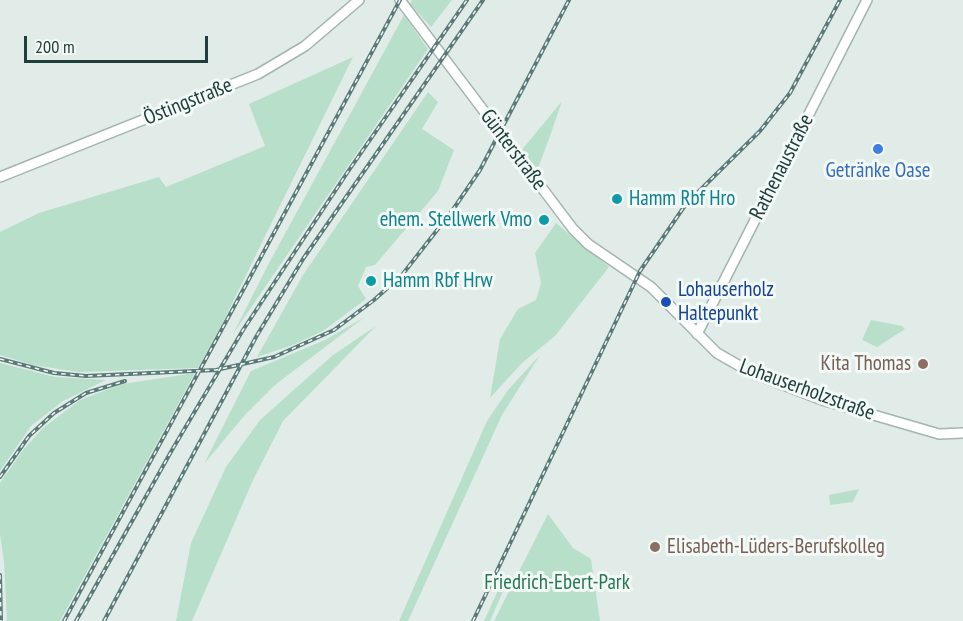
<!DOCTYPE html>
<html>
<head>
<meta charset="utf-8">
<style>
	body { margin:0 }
	#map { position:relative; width:963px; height:621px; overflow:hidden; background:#e1ece9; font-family:"PT Sans Narrow",sans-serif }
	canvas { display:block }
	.scale { position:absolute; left:24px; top:36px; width:184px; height:27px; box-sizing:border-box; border:3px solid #203e3b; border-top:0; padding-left:8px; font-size:18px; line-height:21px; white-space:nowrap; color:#203e3b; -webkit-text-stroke:4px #f2f9f6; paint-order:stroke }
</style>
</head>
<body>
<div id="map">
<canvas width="963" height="621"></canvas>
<div class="scale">200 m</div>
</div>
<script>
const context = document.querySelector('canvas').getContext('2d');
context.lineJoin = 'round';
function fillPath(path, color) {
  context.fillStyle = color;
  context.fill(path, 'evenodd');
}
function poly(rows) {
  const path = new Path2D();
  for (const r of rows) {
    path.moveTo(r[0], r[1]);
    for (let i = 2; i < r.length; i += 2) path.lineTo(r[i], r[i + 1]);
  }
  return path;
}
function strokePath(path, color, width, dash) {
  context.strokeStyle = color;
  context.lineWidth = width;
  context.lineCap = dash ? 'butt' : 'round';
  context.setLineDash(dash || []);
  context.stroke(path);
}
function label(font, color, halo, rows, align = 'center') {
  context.font = font + ' "PT Sans Narrow",sans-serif';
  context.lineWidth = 6;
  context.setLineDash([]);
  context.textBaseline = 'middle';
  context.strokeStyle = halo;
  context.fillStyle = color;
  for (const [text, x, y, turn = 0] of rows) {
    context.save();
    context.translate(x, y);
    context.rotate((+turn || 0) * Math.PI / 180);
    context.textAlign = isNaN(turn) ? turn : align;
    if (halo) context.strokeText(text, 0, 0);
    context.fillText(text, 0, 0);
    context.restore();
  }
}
fillPath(poly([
	[412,0,452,0,431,27,410,4],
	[404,15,428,49,233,334,268,265],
	[353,57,222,324,198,368,78,372,33,365,0,355,0,232,39,213,159,177,166,187,265,146,249,104],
	[428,92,438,102,422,129,454,150,438,191,375,265,366,267,358,286,366,299,323,331,293,345,257,357,303,275],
	[562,101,550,136,536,174,521,151],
	[556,223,609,267,555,336,522,363,490,398,500,339,518,309,536,300,541,283,535,253],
	[365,317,276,384,245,415,204,464,251,371,325,340],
	[871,320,902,326,905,329,877,347,862,340],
	[376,326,283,421,253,480,192,621,176,621,191,543,226,467,260,420,333,355],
	[540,355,502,415,408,621,399,621,487,421,508,390],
	[0,363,55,377,106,380,63,401,31,426,0,471],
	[195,373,60,621,7,621,4,562,0,534,0,483,23,450,43,428,80,400,122,384],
	[859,489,853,502,830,505,829,495],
	[548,514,573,548,591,559,600,621,494,621],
	[504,577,508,580,490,621,484,621]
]), '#b8dfc9');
const tertiary = poly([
	[400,0,573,229,588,244,651,287,717,353,752,373,822,400,939,434,963,433],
	[0,177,258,74,305,46,359,0],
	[697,334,867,0]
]);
strokePath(tertiary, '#a3b4b1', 12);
strokePath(tertiary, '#fff', 9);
const rail = poly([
	[0,359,54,373,86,376,216,370,274,357,334,330,374,300,402,275,452,211,480,170,569,0],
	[0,477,29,436,54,413,86,393,125,381],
	[0,575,1,621],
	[64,621,400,0],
	[76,621,172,450,243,330,347,173,467,0],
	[104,621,256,337,303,259,483,0],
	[473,621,640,271,686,204,760,131,790,93,840,0]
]);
strokePath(rail, '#5a7a77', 4);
strokePath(rail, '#f2f9f6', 1.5, [4.5]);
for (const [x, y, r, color] of [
	[878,149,6,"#3f7fe0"],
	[617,199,6,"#0f9aa8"],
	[544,220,6,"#0f9aa8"],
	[371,281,6,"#0f9aa8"],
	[666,302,6,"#1a4fb4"],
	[923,364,6,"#8d6e63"],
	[655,547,6,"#8d6e63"]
]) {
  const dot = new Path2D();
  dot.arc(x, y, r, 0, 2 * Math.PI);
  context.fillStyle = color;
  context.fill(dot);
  strokePath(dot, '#f2f9f6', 2);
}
label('21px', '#203e3b', '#f2f9f6', [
	["Östingstraße",188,102,-22],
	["Günterstraße",513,150,53],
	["Rathenaustraße",782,167,-63],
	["Lohauserholzstraße",807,390,20]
]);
label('21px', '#366cbe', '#f2f9f6', [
	["Getränke Oase",878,171]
]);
label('21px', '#0d838f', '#f2f9f6', [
	["Hamm Rbf Hro",629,199],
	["ehem. Stellwerk Vmo",532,220,"right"],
	["Hamm Rbf Hrw",383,281]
], 'left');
label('21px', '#164399', '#f2f9f6', [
	["Lohauserholz",678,290],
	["Haltepunkt",678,314]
], 'left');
label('21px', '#785e54', '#f2f9f6', [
	["Kita Thomas",911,364],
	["Elisabeth-Lüders-Berufskolleg",667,547,"left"]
], 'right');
label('21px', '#287754', '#f2f9f6', [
	["Friedrich-Ebert-Park",557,583]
]);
</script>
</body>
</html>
